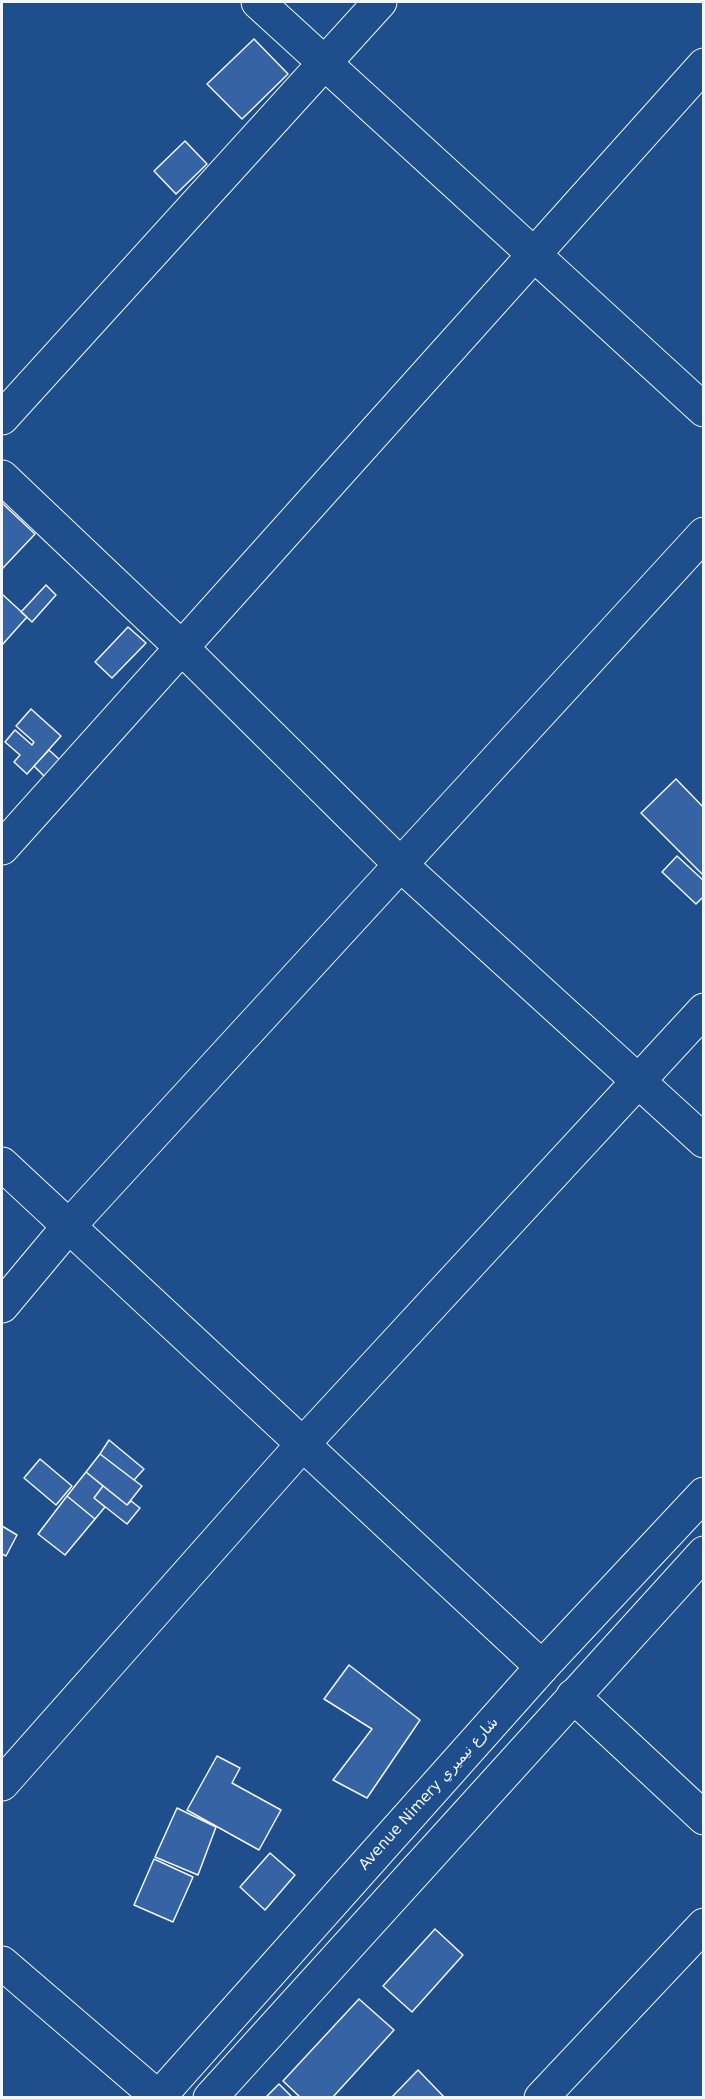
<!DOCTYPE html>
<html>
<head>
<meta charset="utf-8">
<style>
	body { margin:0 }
	#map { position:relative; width:705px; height:2099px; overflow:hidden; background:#1f4e8c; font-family:"DejaVu Sans",sans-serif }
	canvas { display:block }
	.frame { position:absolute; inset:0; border:3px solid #f2f6ff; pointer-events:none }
</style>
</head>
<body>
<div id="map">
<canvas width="705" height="2099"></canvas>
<div class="frame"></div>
</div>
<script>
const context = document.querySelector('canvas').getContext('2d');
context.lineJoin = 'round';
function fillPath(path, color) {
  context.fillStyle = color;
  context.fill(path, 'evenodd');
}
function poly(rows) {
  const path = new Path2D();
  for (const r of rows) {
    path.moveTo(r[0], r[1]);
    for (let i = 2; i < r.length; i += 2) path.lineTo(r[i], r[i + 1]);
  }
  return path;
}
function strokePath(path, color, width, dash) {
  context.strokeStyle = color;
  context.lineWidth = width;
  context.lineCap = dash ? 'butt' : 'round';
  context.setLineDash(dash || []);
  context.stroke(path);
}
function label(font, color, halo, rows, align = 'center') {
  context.font = font + ' "DejaVu Sans",Cairo,sans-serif';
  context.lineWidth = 4.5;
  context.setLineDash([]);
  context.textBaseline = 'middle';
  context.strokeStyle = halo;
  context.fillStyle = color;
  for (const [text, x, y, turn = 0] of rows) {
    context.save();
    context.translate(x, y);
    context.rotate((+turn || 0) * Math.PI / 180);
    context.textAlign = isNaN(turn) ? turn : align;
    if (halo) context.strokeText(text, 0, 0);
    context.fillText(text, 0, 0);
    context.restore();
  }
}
const building = poly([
	[254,39,288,74,242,119,207,84,254,39],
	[185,141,207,164,176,194,154,171,185,141],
	[2,503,35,534,2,569,2,503],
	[46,585,56,595,32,622,21,612,46,585],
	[2,594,27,617,2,645,2,594],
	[128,627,146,643,112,678,95,662,128,627],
	[31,709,61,736,27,774,14,762,20,755,5,742,15,730,32,745,34,742,16,726,31,709],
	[49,750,61,761,45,777,34,766,49,750],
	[676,779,704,808,704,876,641,813,676,779],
	[677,856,704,881,704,896,696,904,662,872,677,856],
	[109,1440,144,1469,134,1480,100,1454,109,1440],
	[100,1454,142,1486,127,1505,86,1472,100,1454],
	[40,1459,72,1486,56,1505,24,1478,40,1459],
	[86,1472,103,1486,94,1498,105,1507,95,1519,67,1496,86,1472],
	[103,1486,127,1505,131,1501,140,1508,127,1524,94,1498,103,1486],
	[67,1496,95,1519,65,1555,38,1534,67,1496],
	[2,1526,17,1535,6,1556,2,1554,2,1526],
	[349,1665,420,1720,367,1798,333,1780,372,1729,324,1699,349,1665],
	[217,1756,240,1768,232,1783,281,1810,259,1850,187,1810,217,1756],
	[177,1808,216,1827,198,1875,155,1857,177,1808],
	[270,1853,295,1875,265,1910,240,1887,270,1853],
	[154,1859,193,1877,173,1922,134,1905,154,1859],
	[435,1929,463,1955,412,2012,383,1986,435,1929],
	[359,1999,394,2030,332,2098,301,2098,283,2081,359,1999],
	[418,2070,445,2098,391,2098,418,2070],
	[279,2084,293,2098,265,2098,279,2084]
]);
fillPath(building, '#3563a3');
strokePath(building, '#f2f6ff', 1.5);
const minor = poly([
	[258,2,704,410],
	[2,418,380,2],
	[2,477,181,647,401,865,704,1141],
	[2,848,704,65],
	[2,1164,542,1667],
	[2,1306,68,1227,704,534],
	[573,1696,704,1818],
	[2,1784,302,1445,704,1010],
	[2,1963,158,2097],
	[541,2098,704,1925]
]);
const major = poly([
	[158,2098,542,1667,704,1494],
	[210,2098,704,1553]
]);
strokePath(minor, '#f2f6ff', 35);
strokePath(major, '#f2f6ff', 35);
strokePath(minor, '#1f4e8c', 33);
strokePath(major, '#1f4e8c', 33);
label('15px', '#f2f6ff', '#1f4e8c', [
	["Avenue Nimery شارع نيميري",429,1794,-48]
]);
</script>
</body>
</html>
